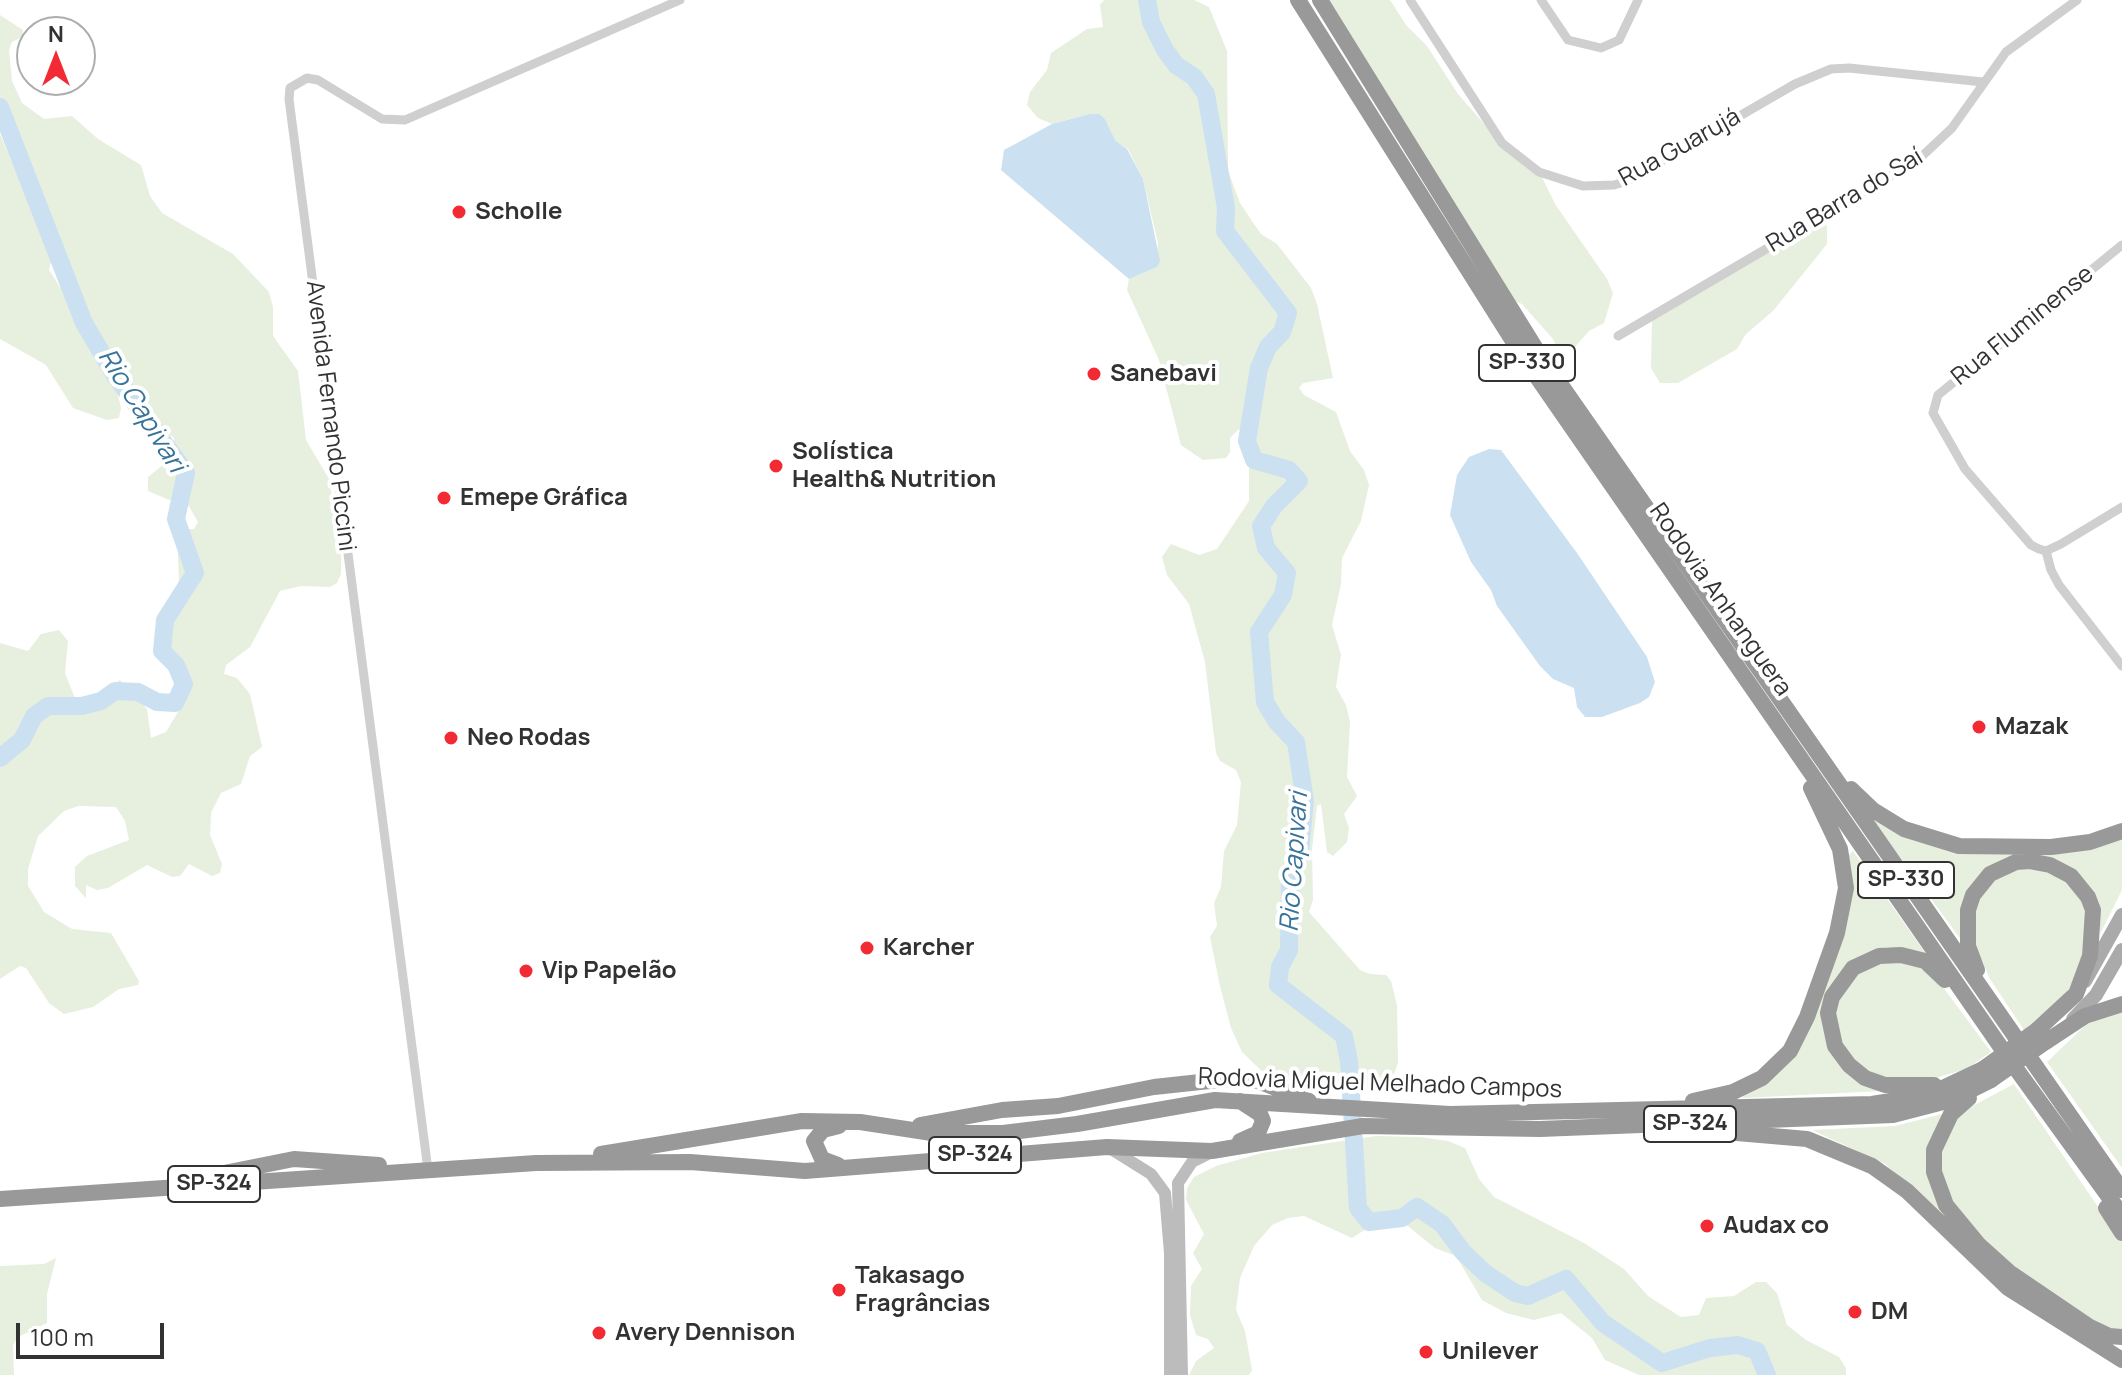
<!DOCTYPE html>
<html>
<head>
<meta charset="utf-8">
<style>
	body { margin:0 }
	#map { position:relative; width:2122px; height:1375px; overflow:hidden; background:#fff; font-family:Manrope,sans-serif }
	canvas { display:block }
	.north { position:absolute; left:16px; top:16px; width:80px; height:80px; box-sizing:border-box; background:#fff; border:2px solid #adadad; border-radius:50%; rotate:0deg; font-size:22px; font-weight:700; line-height:32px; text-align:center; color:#323232 }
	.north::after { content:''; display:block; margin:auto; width:28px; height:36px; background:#f22a34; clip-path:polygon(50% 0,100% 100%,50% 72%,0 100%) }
	.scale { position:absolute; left:16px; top:1323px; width:148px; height:36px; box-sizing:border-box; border:4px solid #323232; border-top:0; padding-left:10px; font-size:24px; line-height:28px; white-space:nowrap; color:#323232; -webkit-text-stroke:6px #fff; paint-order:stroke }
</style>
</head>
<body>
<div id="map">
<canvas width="2122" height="1375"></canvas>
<div class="north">N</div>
<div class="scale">100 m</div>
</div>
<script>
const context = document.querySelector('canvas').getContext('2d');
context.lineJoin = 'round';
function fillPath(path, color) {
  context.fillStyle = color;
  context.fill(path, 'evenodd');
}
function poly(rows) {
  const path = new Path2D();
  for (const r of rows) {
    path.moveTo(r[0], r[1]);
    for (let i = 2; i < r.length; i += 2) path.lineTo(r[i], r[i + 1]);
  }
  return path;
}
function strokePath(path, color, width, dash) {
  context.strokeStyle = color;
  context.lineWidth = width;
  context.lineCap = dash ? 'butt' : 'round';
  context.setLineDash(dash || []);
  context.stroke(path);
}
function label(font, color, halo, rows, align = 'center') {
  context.font = font + ' Manrope,sans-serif';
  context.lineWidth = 8;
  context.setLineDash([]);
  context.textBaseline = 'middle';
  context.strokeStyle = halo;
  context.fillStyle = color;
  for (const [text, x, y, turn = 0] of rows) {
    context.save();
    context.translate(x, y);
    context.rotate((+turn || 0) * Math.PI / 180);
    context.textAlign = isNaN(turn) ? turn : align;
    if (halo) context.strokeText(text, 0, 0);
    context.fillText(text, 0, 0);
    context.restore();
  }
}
fillPath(poly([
	[1104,0,1194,0,1209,7,1227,51,1228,171,1240,203,1252,221,1261,234,1277,244,1311,288,1317,304,1333,378,1303,383,1299,388,1304,395,1336,412,1350,451,1364,470,1369,485,1361,521,1342,558,1341,584,1332,625,1341,655,1336,687,1346,705,1350,722,1347,777,1357,796,1344,814,1349,828,1347,842,1333,856,1327,852,1321,804,1317,806,1312,849,1313,900,1309,912,1360,970,1370,974,1386,975,1391,981,1397,1005,1398,1063,1394,1074,1371,1089,1359,1084,1352,1063,1348,1079,1334,1092,1300,1092,1272,1081,1242,1052,1231,1028,1220,986,1210,937,1217,926,1214,903,1221,887,1224,851,1237,825,1241,782,1236,770,1220,761,1216,753,1205,662,1189,604,1167,575,1162,557,1171,544,1199,555,1217,549,1249,501,1249,456,1239,429,1230,438,1230,452,1226,458,1203,460,1181,445,1159,360,1127,290,1129,279,1157,267,1158,243,1143,179,1128,149,1115,140,1105,119,1090,114,1052,124,1038,118,1027,105,1030,92,1047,70,1051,53,1087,29,1103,27,1100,5],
	[1312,0,1390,0,1406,25,1427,46,1458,94,1500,142,1541,175,1555,204,1607,279,1613,293,1604,323,1589,331,1565,358,1561,358,1553,339,1522,304,1515,301],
	[0,15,23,30,22,37,12,42,9,50,12,81,22,103,44,119,72,116,98,139,141,165,150,196,162,213,233,254,269,292,273,307,273,336,298,371,306,440,329,479,341,550,341,574,337,583,330,587,301,586,280,591,250,647,226,665,224,674,237,678,250,694,262,747,250,756,241,784,221,793,211,813,210,835,222,864,220,873,212,876,189,864,180,876,172,877,147,865,108,888,97,890,86,885,86,898,75,886,75,867,87,856,129,840,125,821,116,807,78,806,64,811,38,836,28,869,28,886,44,912,72,929,111,933,139,981,138,985,119,989,93,1007,64,1014,49,1003,26,968,20,966,0,979,0,643,28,651,41,634,59,630,68,641,65,673,76,701,88,700,120,680,147,709,151,738,166,732,185,700,187,686,162,650,157,626,179,581,177,529,194,529,198,522,184,498,169,500,148,491,148,477,175,455,174,438,139,410,113,375,121,408,119,418,107,420,73,408,46,365,0,339,0,134,52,258,49,270,69,301,37,196,0,112],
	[1815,214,1827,226,1827,244,1773,311,1746,334,1737,349,1678,383,1660,383,1651,368,1652,316],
	[1873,820,1926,843,2122,837,2122,890,2100,934,2100,917,2061,863,1989,867,1962,941],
	[1853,851,1929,958,1887,947,1861,956,1851,962,1824,1025,1882,1091,1742,1098,1810,1024,1849,855],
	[2036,868,2060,876,2079,892,2088,913,2088,939,2074,982,2064,996,2024,1030,1990,979,1979,954,1973,937,1975,906,1989,884,2011,870],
	[1883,960,1915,964,1937,979,1991,1052,1966,1069,1925,1081,1887,1079,1862,1069,1844,1049,1835,1025,1837,1000,1851,977],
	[2122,1009,2122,1168,2047,1062,2091,1020],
	[2014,1084,2122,1242,2122,1331,2097,1325,1998,1255,1951,1202,1938,1158,1945,1133,1963,1111],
	[1946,1113,1930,1160,1982,1253,1885,1164,1812,1130,1895,1126],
	[1376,1136,1420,1137,1448,1141,1465,1148,1479,1179,1494,1197,1584,1243,1624,1269,1648,1296,1681,1317,1699,1315,1706,1298,1734,1296,1756,1282,1766,1282,1777,1293,1787,1325,1806,1340,1839,1357,1846,1368,1846,1375,1639,1375,1605,1360,1592,1338,1561,1313,1534,1320,1506,1313,1482,1300,1456,1256,1435,1248,1404,1223,1374,1224,1352,1238,1304,1216,1288,1218,1272,1225,1254,1246,1240,1278,1236,1310,1245,1331,1252,1370,1249,1375,1189,1375,1196,1361,1214,1348,1208,1339,1196,1335,1190,1315,1191,1286,1202,1269,1193,1253,1204,1234,1186,1200,1187,1188,1194,1177,1216,1166,1262,1153],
	[56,1258,47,1294,47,1323,18,1337,13,1345,14,1375,0,1375,0,1266,44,1264]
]), '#e7efdf');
fillPath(poly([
	[1090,114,1099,114,1105,119,1115,140,1127,149,1143,179,1160,261,1157,267,1129,279,1001,170,1004,150,1052,124],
	[1489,449,1501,450,1577,553,1647,657,1655,682,1649,697,1640,703,1602,717,1585,717,1577,707,1574,688,1553,679,1540,666,1497,606,1491,590,1471,562,1450,515,1457,475,1469,457]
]), '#cbe0f0');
strokePath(poly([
	[1147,0,1151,22,1165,50,1176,65,1194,77,1206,94,1226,208,1225,231,1288,313,1282,332,1268,347,1259,368,1247,441,1254,460,1289,470,1299,481,1274,506,1261,526,1266,548,1287,573,1283,595,1259,632,1265,702,1277,722,1296,742,1305,801,1300,853,1290,878,1289,950,1280,967,1278,985,1344,1036,1349,1061,1358,1208,1369,1222,1402,1218,1417,1207,1442,1224,1463,1252,1485,1273,1515,1293,1528,1296,1566,1279,1603,1323,1662,1363,1710,1348,1738,1345,1757,1351,1767,1375],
	[0,107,84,323,116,377,186,473,176,519,195,573,165,620,162,651,176,665,184,684,175,703,157,702,138,692,115,691,101,701,82,706,48,706,34,716,22,740,0,758]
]), '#cbe0f0', 18);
strokePath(poly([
	[1410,0,1502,143,1539,172,1583,186,1614,185,1627,181,1795,84,1831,69,1849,68,1983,82],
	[1541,0,1568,40,1601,48,1619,40,1638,0],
	[2122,245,1938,395,1933,413,1965,469,2031,545,2039,549,2046,551,2061,544,2122,507],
	[1618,336,1919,159,1952,128,2006,52,2077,0],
	[2046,551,2051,570,2059,585,2122,666],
	[428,1170,289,99,290,88,307,78,318,80,382,119,405,120,680,0]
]), '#cfcfcf', 9);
strokePath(poly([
	[1111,1149,1151,1174,1165,1193,1170,1253,1170,1375],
	[1182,1375,1178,1183,1192,1162,1212,1152]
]), '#bcbcbc', 12);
strokePath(poly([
	[2085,981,2122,915],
	[2073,1019,2096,995,2122,950]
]), '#aaa', 14);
strokePath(poly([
	[1298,0,1523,357,2009,1059,2122,1215],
	[1320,0,1536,349,2122,1190],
	[1851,789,1873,810,1904,829,1959,846,2051,847,2090,842,2122,831],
	[1977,970,1968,946,1968,910,1973,895,1990,874,2016,862,2029,861,2050,865,2071,876,2088,897,2093,910,2090,956,2076,994,2037,1030],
	[2047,1041,2085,1016,2122,1004],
	[1934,1085,1885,1085,1865,1078,1849,1065,1835,1046,1828,1013,1832,997,1853,968,1879,956,1901,955,1925,961,1945,980],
	[1969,1098,1951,1114,1934,1150,1934,1172,1946,1205,1979,1245,2009,1272,2090,1327,2109,1336,2122,1337],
	[1240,1101,1260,1114,1263,1121,1258,1133,1240,1141],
	[1693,1101,1733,1092,1762,1078,1790,1051,1807,1017,1837,933,1846,888,1840,849,1811,788],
	[920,1125,1002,1110,1058,1106,1154,1087,1228,1079,1258,1081,1309,1101],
	[1725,1132,1807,1139,1872,1166,1907,1191,2008,1288,2122,1360],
	[601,1154,802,1121,860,1122,932,1133,1003,1133,1077,1124,1215,1100,1450,1114,1872,1104,1928,1095,1983,1069],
	[838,1165,822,1159,814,1141,823,1130,839,1126],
	[204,1177,294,1159,379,1165],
	[0,1199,536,1163,690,1162,805,1171,1107,1147,1212,1151,1363,1126,1540,1129,1893,1115,1951,1100,1991,1080],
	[2106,1208,2122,1233]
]), '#999', 16);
strokePath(poly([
	[1983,1069,2037,1030],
	[1991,1080,2047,1041]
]), '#999', 16);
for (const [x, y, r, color] of [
	[459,212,8,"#f22a34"],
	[1094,374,8,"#f22a34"],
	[776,466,8,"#f22a34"],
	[444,498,8,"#f22a34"],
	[1979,727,8,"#f22a34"],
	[451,738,8,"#f22a34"],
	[867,948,8,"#f22a34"],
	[526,971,8,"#f22a34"],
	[1707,1226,8,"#f22a34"],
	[839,1290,8,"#f22a34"],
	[1855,1312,8,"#f22a34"],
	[599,1333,8,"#f22a34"],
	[1426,1352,8,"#f22a34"]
]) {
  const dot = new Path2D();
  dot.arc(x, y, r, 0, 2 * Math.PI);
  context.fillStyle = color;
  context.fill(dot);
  strokePath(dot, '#fff', 3);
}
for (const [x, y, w] of [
	[1527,363,96],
	[1906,880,96],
	[1690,1124,92],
	[975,1155,92],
	[214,1184,92]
]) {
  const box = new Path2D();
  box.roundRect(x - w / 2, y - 18, w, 36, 6);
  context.fillStyle = '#fff';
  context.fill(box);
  strokePath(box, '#323232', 2);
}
label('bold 22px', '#323232', null, [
	["SP-330",1527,363],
	["SP-330",1906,880],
	["SP-324",1690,1124],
	["SP-324",975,1155],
	["SP-324",214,1184]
]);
label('24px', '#323232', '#fff', [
	["Rua Guarujá",1680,148,-29],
	["Rua Barra do Saí",1845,201,-31],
	["Rua Fluminense",2023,326,-39],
	["Avenida Fernando Piccini",330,416,83],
	["Rodovia Anhanguera",1720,600,55],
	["Rodovia Miguel Melhado Campos",1380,1084,2]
]);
label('bold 24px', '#323232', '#fff', [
	["Scholle",475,212],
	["Sanebavi",1110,374],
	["Solística",792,452],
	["Health& Nutrition",792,480],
	["Emepe Gráfica",460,498],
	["Mazak",1995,727],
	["Neo Rodas",467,738],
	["Karcher",883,948],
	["Vip Papelão",542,971],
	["Audax co",1723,1226],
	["Takasago",855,1276],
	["Fragrâncias",855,1304],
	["DM",1871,1312],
	["Avery Dennison",615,1333],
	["Unilever",1442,1352]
], 'left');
label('italic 26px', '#38739b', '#fff', [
	["Rio Capivari",141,411,58],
	["Rio Capivari",1295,862,-86]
]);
</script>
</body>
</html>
